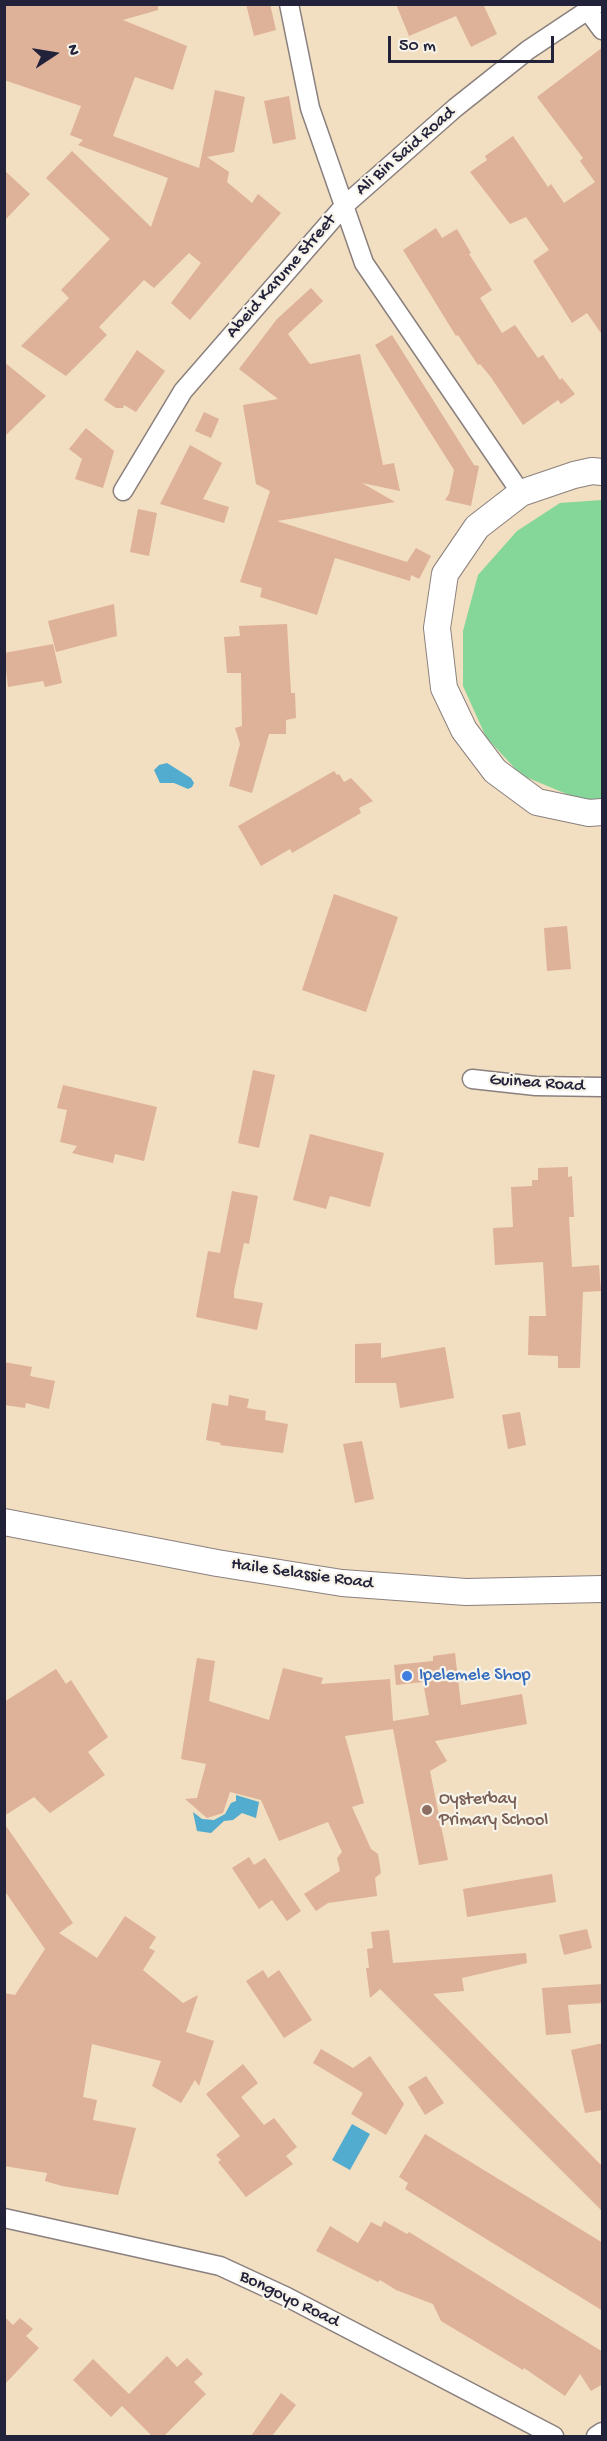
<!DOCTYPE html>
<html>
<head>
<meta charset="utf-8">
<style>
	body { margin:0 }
	#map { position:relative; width:607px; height:2441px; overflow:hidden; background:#f2dec0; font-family:"Gochi Hand",sans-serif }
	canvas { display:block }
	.frame { position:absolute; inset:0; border:6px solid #22223b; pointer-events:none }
	.north { position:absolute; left:24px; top:24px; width:60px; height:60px; -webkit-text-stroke:4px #f7f3e8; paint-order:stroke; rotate:78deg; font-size:16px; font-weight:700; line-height:24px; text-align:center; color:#22223b }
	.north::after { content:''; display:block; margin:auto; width:21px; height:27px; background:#22223b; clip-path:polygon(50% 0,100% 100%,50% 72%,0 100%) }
	.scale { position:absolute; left:388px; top:36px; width:166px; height:27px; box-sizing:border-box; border:3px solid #22223b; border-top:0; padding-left:8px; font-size:18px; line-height:21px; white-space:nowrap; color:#22223b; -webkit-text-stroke:4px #f7f3e8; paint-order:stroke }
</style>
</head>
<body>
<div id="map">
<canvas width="607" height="2441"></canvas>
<div class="frame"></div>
<div class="north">N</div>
<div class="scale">50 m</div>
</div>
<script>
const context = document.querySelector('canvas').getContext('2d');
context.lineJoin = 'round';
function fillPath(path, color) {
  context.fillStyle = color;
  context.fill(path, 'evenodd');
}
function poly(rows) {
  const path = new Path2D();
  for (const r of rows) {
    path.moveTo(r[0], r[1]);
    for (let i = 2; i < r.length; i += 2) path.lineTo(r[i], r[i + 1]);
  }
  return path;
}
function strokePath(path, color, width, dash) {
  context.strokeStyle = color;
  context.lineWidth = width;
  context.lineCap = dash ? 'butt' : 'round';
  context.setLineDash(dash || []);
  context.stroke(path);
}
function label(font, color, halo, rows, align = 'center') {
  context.font = font + ' "Gochi Hand",sans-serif';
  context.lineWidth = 4.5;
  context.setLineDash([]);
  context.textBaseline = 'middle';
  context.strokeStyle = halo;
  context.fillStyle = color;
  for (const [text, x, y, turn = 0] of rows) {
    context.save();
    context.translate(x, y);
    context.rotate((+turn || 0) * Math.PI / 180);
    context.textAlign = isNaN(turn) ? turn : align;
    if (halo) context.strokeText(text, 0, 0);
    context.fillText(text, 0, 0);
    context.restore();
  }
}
fillPath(poly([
	[602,500,602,801,581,800,521,775,486,737,463,686,463,631,478,575,517,531,560,503]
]), '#84d799');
fillPath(poly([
	[167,763,191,778,194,783,192,787,188,789,174,783,160,783,154,770,159,765],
	[236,1795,259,1802,256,1818,242,1813,233,1820,224,1821,211,1833,197,1831,193,1812,202,1819,214,1820,225,1814,231,1803,236,1801],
	[352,2124,370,2134,350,2170,332,2160]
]), '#51accf');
fillPath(poly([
	[4,4,158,4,158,10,123,20,187,46,173,90,135,77,113,136,199,168,215,90,245,97,234,152,207,157,229,172,227,182,252,203,258,194,281,213,190,320,171,303,201,263,189,253,154,288,144,280,99,327,107,335,66,376,21,346,69,298,61,290,110,239,46,178,72,151,151,227,168,178,78,145,83,140,70,135,81,106,4,80],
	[246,4,270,4,276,30,254,36],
	[396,4,483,4,497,34,471,47,456,16,409,36],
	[603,47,603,336,587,313,572,323,533,261,549,250,526,217,510,224,470,172,487,160,485,156,513,136,548,187,551,184,564,203,595,182,580,161,583,158,537,97],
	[289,96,296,139,273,144,264,101],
	[4,170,30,194,4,221],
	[436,228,442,238,457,229,471,253,469,254,492,290,480,298,502,333,515,325,538,358,543,355,560,380,562,378,575,394,561,404,558,400,523,425,490,376,480,364,478,365,458,335,456,336,403,250],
	[311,288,323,301,288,334,310,364,360,354,383,465,394,463,400,491,362,483,395,502,277,521,407,562,416,548,431,556,419,579,411,575,410,581,335,558,317,615,260,597,262,588,240,582,270,491,256,484,243,405,278,399,239,369,277,319],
	[392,335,474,465,479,466,471,506,445,500,449,494,454,470,375,345],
	[137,350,165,371,136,412,124,405,123,408,116,408,104,400],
	[4,362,46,396,4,437],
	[204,412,219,419,211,438,195,431],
	[86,428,114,451,103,488,75,479,82,459,69,449],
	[190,445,222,463,203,499,229,507,224,523,160,504],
	[138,509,157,513,149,556,130,552],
	[114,604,117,636,56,652,48,621],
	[287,624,291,693,295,693,296,718,286,720,286,734,269,734,252,793,229,786,240,744,235,728,242,726,241,673,227,673,224,637,240,636,239,626],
	[53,644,62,683,45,687,43,681,8,687,4,653],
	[334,771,337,775,339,774,344,782,351,778,373,801,359,808,361,813,292,853,290,849,261,866,238,826],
	[334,894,398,917,366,1012,302,990],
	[567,926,571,969,547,971,544,928],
	[253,1070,275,1075,259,1148,238,1143],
	[63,1085,157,1107,144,1161,115,1154,113,1163,72,1153,77,1146,60,1142,67,1110,57,1108],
	[310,1134,384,1153,370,1207,330,1196,326,1209,293,1200],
	[568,1167,568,1177,572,1176,574,1217,569,1217,572,1267,599,1265,601,1291,583,1292,580,1368,558,1368,558,1356,528,1355,529,1316,546,1316,543,1262,495,1265,493,1228,513,1227,511,1187,532,1186,532,1180,538,1180,538,1168],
	[232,1191,258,1196,249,1244,244,1243,234,1291,234,1298,263,1303,257,1330,196,1317,208,1251,220,1253],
	[381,1343,381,1358,445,1347,454,1398,400,1408,396,1383,355,1383,355,1344],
	[4,1362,32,1367,30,1376,55,1381,49,1409,26,1403,25,1408,4,1405],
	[229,1395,249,1399,247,1408,266,1411,265,1420,288,1424,283,1453,220,1445,221,1443,206,1440,212,1403,228,1406],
	[520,1412,526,1445,508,1449,502,1415],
	[362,1441,374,1499,355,1503,343,1444],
	[455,1653,461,1705,522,1694,527,1724,435,1741,447,1761,430,1771,448,1860,419,1865,393,1729,345,1736,364,1803,352,1807,371,1849,378,1854,381,1873,375,1878,377,1896,328,1903,316,1911,304,1894,340,1871,337,1858,342,1852,328,1822,279,1841,261,1800,230,1792,223,1813,207,1818,185,1799,197,1798,206,1764,181,1759,197,1658,215,1661,209,1701,269,1720,283,1668,323,1678,321,1684,390,1679,393,1721,429,1715,423,1682,396,1685,394,1665,433,1661,433,1656],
	[56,1669,66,1684,71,1680,108,1737,88,1752,105,1775,50,1813,34,1797,4,1816,4,1702],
	[4,1823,73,1923,59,1933,97,1958,125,1916,156,1937,149,1948,155,1951,143,1970,183,2003,198,1995,186,2032,214,2041,199,2086,195,2080,181,2103,152,2086,161,2061,92,2044,83,2097,97,2100,93,2120,136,2128,118,2195,62,2186,45,2181,47,2173,4,2166,4,1993,15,1995,45,1949,4,1890],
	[249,1857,254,1865,265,1858,301,1911,287,1921,272,1900,259,1909,232,1868],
	[552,1874,556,1902,467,1917,463,1889],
	[587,1929,592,1948,564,1955,559,1935],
	[389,1930,393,1963,526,1953,527,1963,462,1978,464,1991,433,1994,603,2167,603,2212,380,1989,370,1998,366,1968,369,1968,367,1949,373,1948,371,1932],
	[263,1970,268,1978,279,1970,312,2020,284,2038,246,1981],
	[603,1984,603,2003,568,2005,571,2033,546,2035,542,1988],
	[603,2043,603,2110,585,2113,571,2050],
	[321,2049,353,2068,370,2056,404,2104,386,2135,351,2114,363,2093,313,2063],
	[243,2064,258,2083,241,2097,264,2125,274,2118,297,2147,286,2156,293,2164,246,2197,218,2162,221,2160,216,2155,240,2136,206,2094],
	[426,2076,444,2103,425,2115,408,2087],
	[425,2134,603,2243,603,2311,405,2189,408,2183,399,2177],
	[384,2221,407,2234,409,2232,603,2352,603,2384,591,2391,580,2374,565,2396,524,2368,523,2370,441,2321,433,2304,396,2290,380,2280,378,2282,316,2251,330,2226,358,2243,371,2222,381,2227],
	[4,2316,13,2325,20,2318,33,2329,26,2336,39,2348,4,2385],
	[167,2356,177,2367,187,2358,203,2374,194,2382,206,2394,164,2436,152,2436,122,2406,111,2417,73,2380,93,2359,129,2394],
	[281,2393,296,2405,272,2436,251,2436]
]), '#deb199');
const street = poly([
	[289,4,310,108,364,263,521,493],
	[588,11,602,30],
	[123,491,183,391,344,206,455,108,528,50,597,4],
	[472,1079,536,1086,602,1087],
	[4,2218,220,2266,287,2297,554,2436],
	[596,2436,602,2432]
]);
const secondary = poly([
	[602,472,592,471,574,475,521,493,477,527,445,574,437,628,444,688,464,730,495,771,537,802,589,813,602,812],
	[4,1522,217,1563,342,1583,466,1592,602,1589]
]);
strokePath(street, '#8a807e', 21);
strokePath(secondary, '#8a807e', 28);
strokePath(street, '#fff', 18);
strokePath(secondary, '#fff', 26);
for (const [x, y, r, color] of [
	[407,1676,6,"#3f7fe0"],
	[427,1810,6,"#8d6e63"]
]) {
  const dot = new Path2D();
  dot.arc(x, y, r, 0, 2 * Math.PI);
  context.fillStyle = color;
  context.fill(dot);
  strokePath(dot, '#f7f3e8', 2);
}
label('18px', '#22223b', '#f7f3e8', [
	["Ali Bin Said Road",406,152,-41],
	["Abeid Karume Street",282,277,-49],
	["Guinea Road",537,1084,4],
	["Haile Selassie Road",302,1575,8],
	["Bongoyo Road",289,2300,26]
]);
label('18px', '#366cbe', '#f7f3e8', [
	["Ipelemele Shop",419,1676]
], 'left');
label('18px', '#785e54', '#f7f3e8', [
	["Oysterbay",439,1800],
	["Primary School",439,1821]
], 'left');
</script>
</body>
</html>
